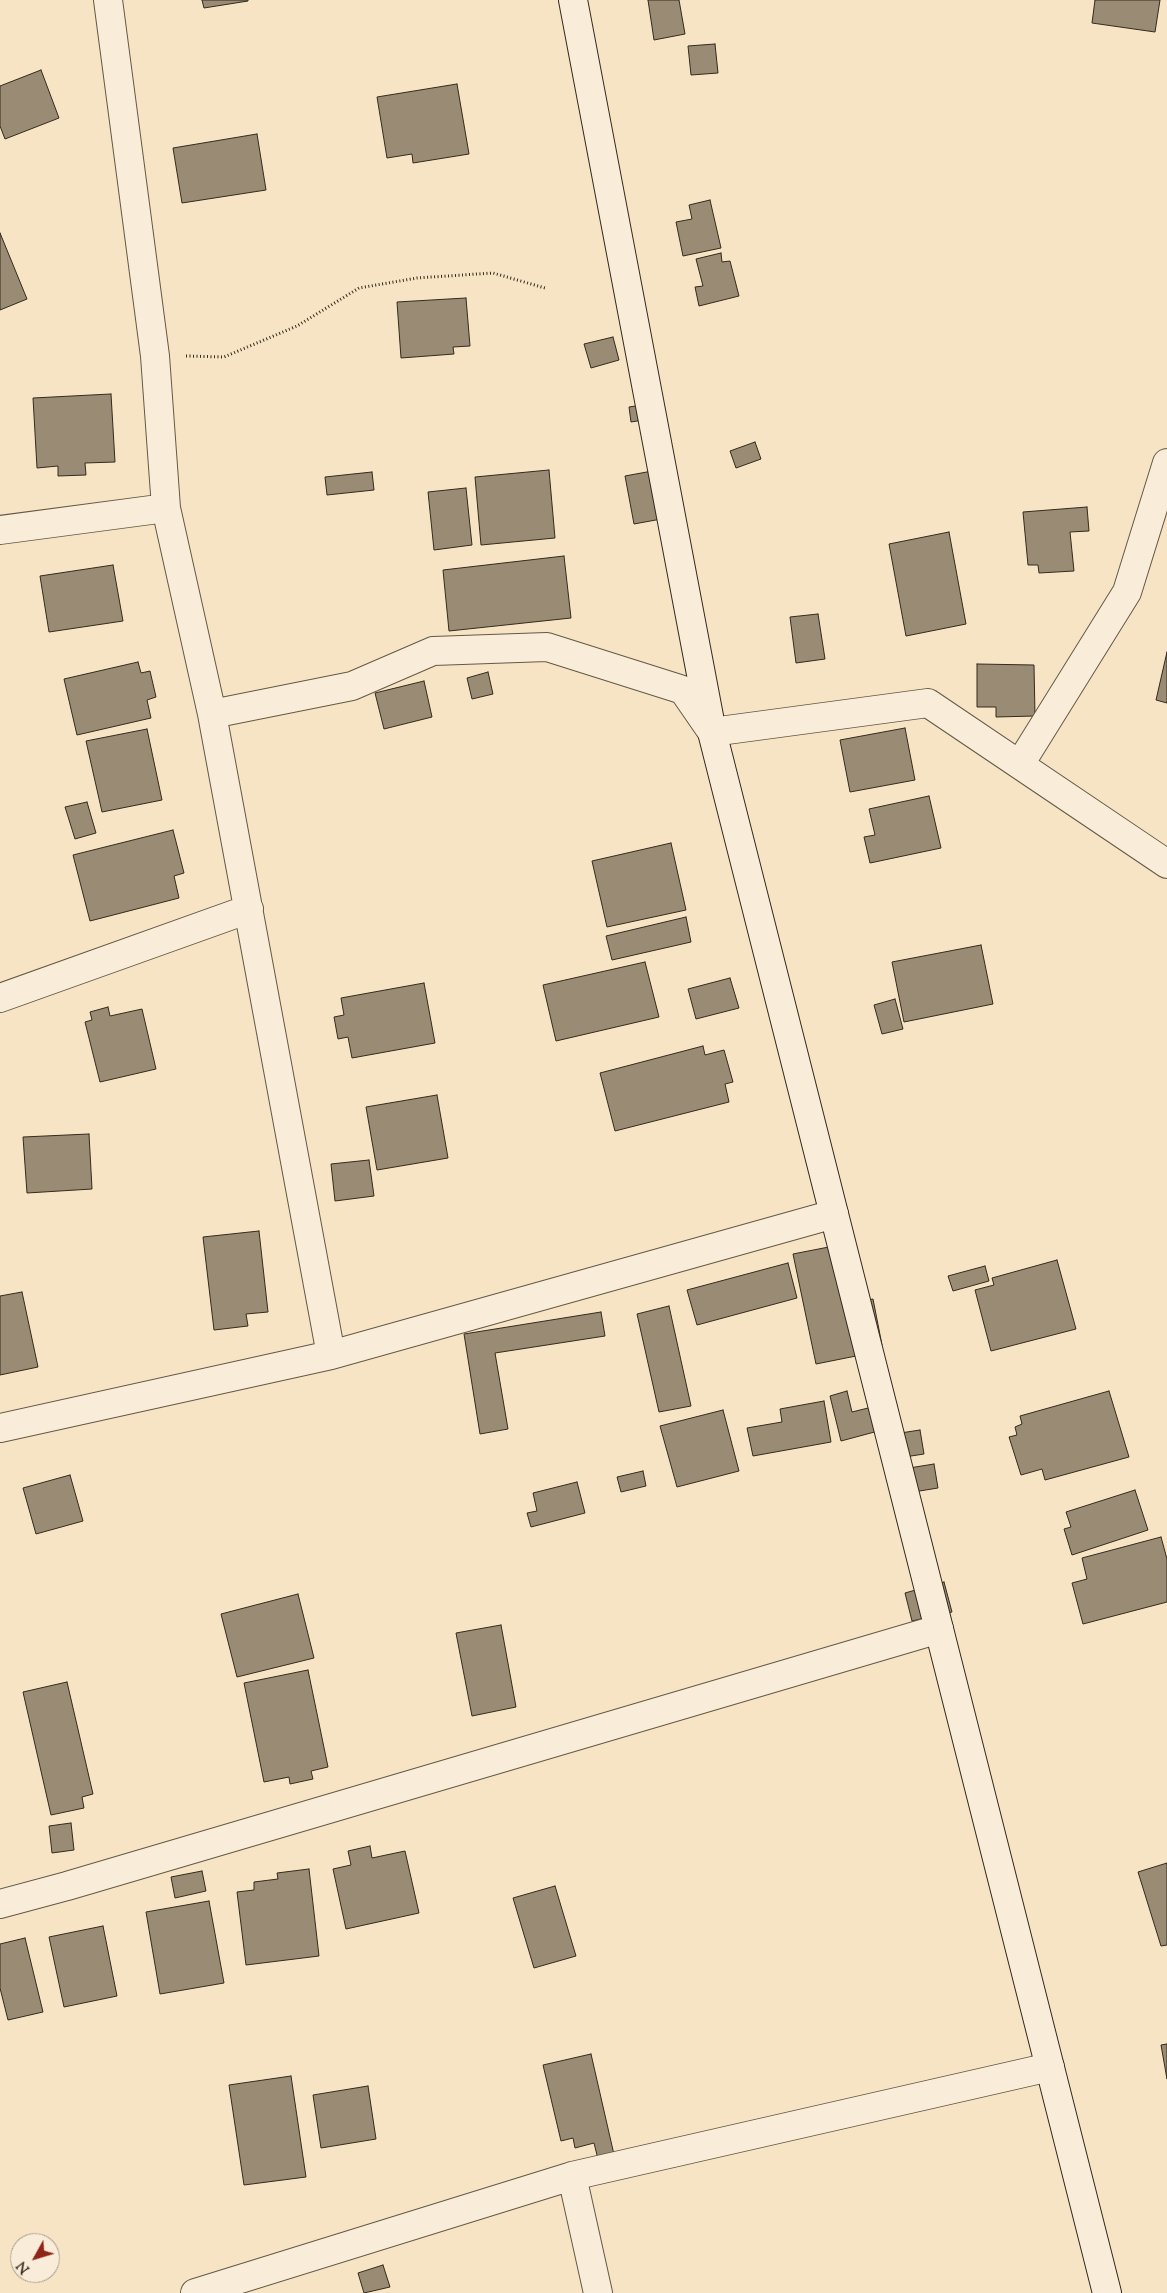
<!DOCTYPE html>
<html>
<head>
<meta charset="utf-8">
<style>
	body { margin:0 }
	#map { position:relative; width:1167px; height:2293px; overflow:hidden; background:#f6e4c4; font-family:"Sorts Mill Goudy",serif }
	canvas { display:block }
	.north { position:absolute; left:10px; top:2233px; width:50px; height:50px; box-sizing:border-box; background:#f9edd9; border:1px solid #aa9f8e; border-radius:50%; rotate:231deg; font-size:14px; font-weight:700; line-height:20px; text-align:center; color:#342a1d }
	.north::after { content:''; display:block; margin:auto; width:18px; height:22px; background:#8f2418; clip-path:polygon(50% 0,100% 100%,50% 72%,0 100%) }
</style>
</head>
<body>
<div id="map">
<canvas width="1167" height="2293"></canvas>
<div class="north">N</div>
</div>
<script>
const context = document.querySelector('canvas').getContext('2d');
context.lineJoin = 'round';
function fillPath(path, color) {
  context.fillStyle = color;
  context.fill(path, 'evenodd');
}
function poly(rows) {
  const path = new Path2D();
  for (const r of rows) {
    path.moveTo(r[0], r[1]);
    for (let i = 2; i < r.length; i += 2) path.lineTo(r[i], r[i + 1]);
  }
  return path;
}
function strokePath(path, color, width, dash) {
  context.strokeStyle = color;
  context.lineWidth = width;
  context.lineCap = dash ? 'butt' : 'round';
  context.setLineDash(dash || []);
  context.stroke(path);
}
const building = poly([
	[202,0,248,0,248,1,204,8,202,0],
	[648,0,679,0,685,34,654,40,648,0],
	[1095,0,1160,0,1155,32,1092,23,1095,0],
	[715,44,718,73,691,75,688,46,715,44],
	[41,70,59,118,5,139,0,126,0,86,41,70],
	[457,84,469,154,413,163,412,154,387,158,377,97,457,84],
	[257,134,266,190,182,203,173,148,257,134],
	[710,200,721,248,683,256,676,222,692,219,689,205,710,200],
	[0,233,27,299,0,310,0,233],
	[721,253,722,262,730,261,739,296,699,306,695,287,703,286,696,259,721,253],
	[466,298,470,346,453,347,454,354,401,358,397,302,466,298],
	[613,337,619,360,591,368,584,344,613,337],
	[111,394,115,462,85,463,86,475,58,476,58,466,37,468,33,398,111,394],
	[648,404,650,419,631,422,629,407,648,404],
	[755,442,761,459,736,468,730,451,755,442],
	[674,467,683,515,634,524,625,476,674,467],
	[549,470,555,538,481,545,475,477,549,470],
	[372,472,374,490,327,495,325,477,372,472],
	[466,488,472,545,434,550,428,492,466,488],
	[1087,507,1089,531,1070,532,1074,571,1039,573,1038,565,1028,565,1023,512,1087,507],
	[949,532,966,624,906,636,889,544,949,532],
	[564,556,571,618,449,631,443,570,564,556],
	[113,565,123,621,49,632,40,576,113,565],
	[818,614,825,659,796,663,790,617,818,614],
	[1167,652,1167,703,1156,700,1167,652],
	[138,662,141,673,150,671,156,697,147,700,151,718,77,735,64,679,138,662],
	[977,664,1034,665,1035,716,996,717,996,707,977,707,977,664],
	[488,672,493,694,472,699,467,678,488,672],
	[424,681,432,717,384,729,375,693,424,681],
	[905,728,915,780,850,792,840,740,905,728],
	[147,729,162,800,102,812,86,741,147,729],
	[929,796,941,848,870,863,864,837,875,835,869,809,929,796],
	[87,802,96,833,75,839,65,807,87,802],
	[173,830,184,873,174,876,179,898,90,921,73,855,173,830],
	[671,843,686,910,607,927,592,861,671,843],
	[686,917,691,942,612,960,606,936,686,917],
	[981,945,993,1004,904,1022,892,962,981,945],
	[645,962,659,1017,556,1041,543,985,645,962],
	[730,978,739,1008,696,1019,688,989,730,978],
	[424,983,435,1043,352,1058,348,1037,338,1039,334,1017,344,1015,341,998,424,983],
	[895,999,903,1029,882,1034,874,1005,895,999],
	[108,1007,110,1016,142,1009,156,1069,100,1082,85,1022,92,1020,90,1012,108,1007],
	[703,1046,705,1055,724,1050,733,1082,725,1084,729,1102,615,1131,600,1073,703,1046],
	[437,1095,448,1158,377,1170,366,1107,437,1095],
	[89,1134,92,1189,27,1193,23,1137,89,1134],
	[369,1160,374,1196,335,1201,331,1164,369,1160],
	[259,1231,268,1312,246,1314,248,1326,214,1330,203,1237,259,1231],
	[839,1245,852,1303,873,1299,882,1345,855,1351,856,1356,816,1364,793,1254,839,1245],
	[1057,1260,1076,1329,991,1351,975,1290,994,1285,992,1278,1057,1260],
	[788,1263,797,1298,697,1325,687,1290,788,1263],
	[985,1266,989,1281,953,1291,948,1276,985,1266],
	[22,1292,38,1367,0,1375,0,1296,22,1292],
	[669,1306,691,1406,659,1412,637,1314,669,1306],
	[601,1312,605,1336,495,1353,508,1429,480,1434,464,1334,601,1312],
	[847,1391,852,1412,876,1406,882,1430,841,1441,830,1396,847,1391],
	[1109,1391,1129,1457,1045,1480,1042,1469,1021,1475,1009,1437,1017,1435,1015,1427,1022,1424,1020,1416,1109,1391],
	[824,1401,831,1442,753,1456,747,1428,782,1422,780,1409,824,1401],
	[723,1410,739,1471,677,1487,660,1426,723,1410],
	[920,1430,924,1454,885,1460,881,1436,920,1430],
	[934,1464,938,1488,907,1493,903,1469,934,1464],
	[643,1471,646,1486,621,1492,617,1477,643,1471],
	[70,1475,83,1521,36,1534,23,1488,70,1475],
	[577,1482,585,1513,531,1527,527,1513,537,1511,533,1493,577,1482],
	[1135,1490,1148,1530,1072,1555,1064,1529,1071,1527,1066,1512,1135,1490],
	[1161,1537,1167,1559,1167,1602,1083,1624,1072,1583,1087,1579,1082,1558,1161,1537],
	[944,1582,952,1612,912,1621,905,1593,944,1582],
	[298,1594,314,1658,237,1677,221,1614,298,1594],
	[501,1625,516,1707,472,1716,456,1633,501,1625],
	[308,1670,328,1767,311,1771,313,1779,290,1784,289,1777,264,1782,244,1683,308,1670],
	[67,1682,93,1794,82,1797,84,1808,51,1815,23,1692,67,1682],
	[71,1823,74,1850,52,1853,49,1826,71,1823],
	[370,1846,372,1858,405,1851,419,1913,346,1929,333,1869,351,1865,348,1851,370,1846],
	[1167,1863,1167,1945,1161,1946,1138,1872,1167,1863],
	[309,1869,319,1956,246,1965,237,1892,254,1890,254,1882,278,1879,277,1873,309,1869],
	[202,1871,206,1891,175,1898,171,1877,202,1871],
	[555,1886,576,1956,534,1968,513,1898,555,1886],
	[209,1901,224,1983,160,1994,146,1912,209,1901],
	[103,1926,117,1996,64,2007,49,1937,103,1926],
	[25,1938,43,2012,8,2020,0,1988,0,1944,25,1938],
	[1167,2044,1167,2079,1161,2045,1167,2044],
	[591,2054,615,2159,599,2163,594,2143,575,2148,573,2138,561,2141,543,2065,591,2054],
	[291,2076,306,2177,244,2185,229,2085,291,2076],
	[368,2086,376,2139,321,2148,313,2095,368,2086],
	[383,2265,390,2287,364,2293,358,2273,383,2265]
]);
fillPath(building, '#998b74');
strokePath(building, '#342a1d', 1);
const street = poly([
	[108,0,155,356,166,508,212,714,331,1355],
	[0,530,166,508],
	[212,714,352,686,433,651,547,647,683,690,712,732,928,703,1167,864],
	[1020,764,1127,592,1167,463],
	[0,998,249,909],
	[0,1428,331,1355,834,1214],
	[0,1904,67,1886,939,1629],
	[572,2176,598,2293],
	[195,2293,572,2176,1050,2067]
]);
const secondary = poly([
	[573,0,712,732,1107,2293]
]);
strokePath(street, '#645847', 30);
strokePath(secondary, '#342a1d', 30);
strokePath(poly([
	[186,356,224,357,297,326,359,288,417,278,493,273,545,288]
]), '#342a1d', 3, [1, 2.5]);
strokePath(street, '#f9edd9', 28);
strokePath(secondary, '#f9edd9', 28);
</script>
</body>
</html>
